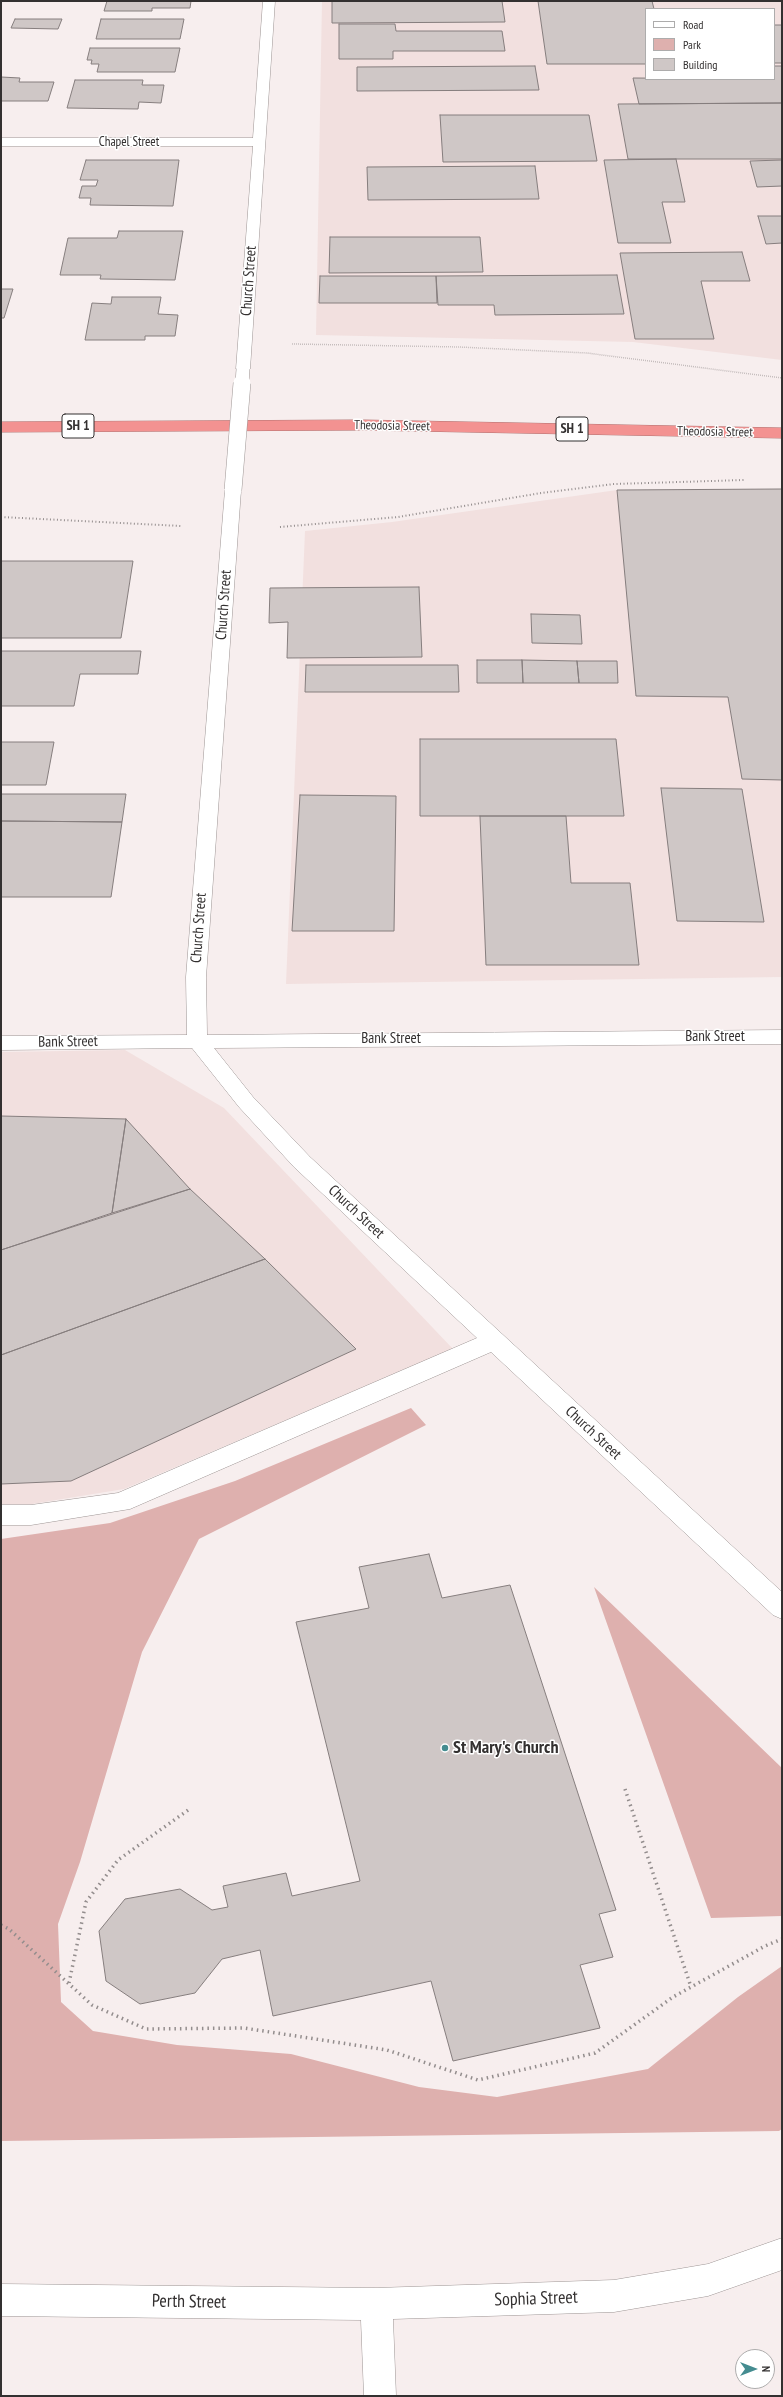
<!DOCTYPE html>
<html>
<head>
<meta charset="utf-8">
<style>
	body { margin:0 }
	#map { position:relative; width:783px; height:2397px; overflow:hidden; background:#f7eeee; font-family:"PT Sans Narrow",sans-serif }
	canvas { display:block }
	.frame { position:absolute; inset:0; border:2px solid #333030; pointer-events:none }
	.legend { position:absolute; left:645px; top:8px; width:130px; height:72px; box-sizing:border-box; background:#fff; border:1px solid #adacac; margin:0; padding:5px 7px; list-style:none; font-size:12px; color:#333030 }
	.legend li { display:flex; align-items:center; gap:8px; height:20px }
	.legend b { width:20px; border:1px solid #adacac }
	.north { position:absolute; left:735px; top:2349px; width:40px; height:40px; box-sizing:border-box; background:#fff; border:1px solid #adacac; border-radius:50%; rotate:90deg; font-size:11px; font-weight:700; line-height:16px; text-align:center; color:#333030 }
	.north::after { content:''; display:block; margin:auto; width:14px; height:18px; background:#448c90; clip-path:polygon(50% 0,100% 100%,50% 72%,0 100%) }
</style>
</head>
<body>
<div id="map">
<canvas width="783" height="2397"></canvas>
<div class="frame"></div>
<ul class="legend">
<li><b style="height:5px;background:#fff"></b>Road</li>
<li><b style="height:11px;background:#deb0ae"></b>Park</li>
<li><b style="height:11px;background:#cfc7c6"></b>Building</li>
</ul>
<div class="north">N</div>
</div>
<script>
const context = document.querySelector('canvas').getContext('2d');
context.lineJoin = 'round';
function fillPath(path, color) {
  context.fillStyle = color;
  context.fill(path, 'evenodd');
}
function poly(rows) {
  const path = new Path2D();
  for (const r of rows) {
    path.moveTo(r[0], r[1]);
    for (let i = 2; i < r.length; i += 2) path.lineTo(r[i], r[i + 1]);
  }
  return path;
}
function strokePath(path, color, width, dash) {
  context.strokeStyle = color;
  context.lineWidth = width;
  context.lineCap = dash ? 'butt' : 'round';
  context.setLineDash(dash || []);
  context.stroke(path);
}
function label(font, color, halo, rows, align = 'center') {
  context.font = font + ' "PT Sans Narrow",sans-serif';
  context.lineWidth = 3;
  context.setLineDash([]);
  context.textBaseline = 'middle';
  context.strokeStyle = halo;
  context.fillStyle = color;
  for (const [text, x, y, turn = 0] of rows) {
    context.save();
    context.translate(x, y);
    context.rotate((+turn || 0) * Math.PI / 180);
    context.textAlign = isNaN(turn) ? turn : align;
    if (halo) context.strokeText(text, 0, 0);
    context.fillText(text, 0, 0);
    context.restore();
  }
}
fillPath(poly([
	[322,1,782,1,782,360,633,342,316,335],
	[646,9,774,9,774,79,646,79],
	[782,489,782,977,286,984,305,531,392,522,617,490],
	[125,1050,224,1108,453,1349,124,1489,32,1504,1,1504,1,1052]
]), '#f2e0df');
fillPath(poly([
	[411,1408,426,1425,199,1539,142,1652,80,1862,58,1924,61,2002,93,2031,177,2045,291,2054,419,2087,497,2097,648,2069,738,1997,782,1966,782,2129,779,2131,1,2141,1,1539,110,1523,235,1481],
	[594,1587,782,1768,782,1916,711,1918]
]), '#deb0ae');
const building = poly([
	[107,1,191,1,190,8,152,8,152,11,104,11,107,1],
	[332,1,502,1,505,22,332,23,332,1],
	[538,1,652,1,654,9,646,9,646,64,547,64,538,1],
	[15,19,62,19,58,29,11,28,15,19],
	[101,19,184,19,180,39,96,39,101,19],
	[339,24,395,24,396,31,502,31,505,51,393,51,393,59,339,59,339,24],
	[774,25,782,25,782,63,774,63,774,25],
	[90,48,180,48,175,72,97,72,99,64,91,64,92,60,87,60,90,48],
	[535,66,539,90,357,91,357,67,535,66],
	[774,66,782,66,782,103,639,104,633,78,774,79,774,66],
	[1,77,20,78,19,82,54,82,48,101,1,101,1,77],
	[75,80,143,80,142,85,164,85,161,103,139,102,138,109,67,108,75,80],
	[782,103,782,159,628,159,618,104,782,103],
	[440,115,589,115,597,161,443,162,440,115],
	[676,159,685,202,662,202,671,243,618,243,604,160,676,159],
	[86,160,179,160,173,206,90,205,91,198,79,198,82,186,96,186,98,180,80,180,86,160],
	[782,160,782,186,757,187,750,161,782,160],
	[535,166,539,199,368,200,367,167,535,166],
	[758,216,782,216,782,243,766,244,758,216],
	[119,231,183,231,175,280,100,279,101,275,60,275,68,238,117,238,119,231],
	[330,237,480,237,483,272,329,273,330,237],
	[742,252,750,281,701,281,714,339,635,339,620,253,742,252],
	[617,275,624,314,495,315,494,305,438,305,436,276,617,275],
	[320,276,436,276,437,303,319,303,320,276],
	[1,289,13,289,4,318,1,318,1,289],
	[112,297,161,297,158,314,178,315,175,336,145,336,145,340,85,340,92,303,111,304,112,297],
	[782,489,782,780,742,779,728,697,636,696,617,490,782,489],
	[1,561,133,561,121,638,1,638,1,561],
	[419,587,422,657,287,658,288,622,269,623,270,588,419,587],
	[531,614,580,615,582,644,532,643,531,614],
	[1,651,141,651,138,674,80,674,74,706,1,706,1,651],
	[477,660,522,660,523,683,477,683,477,660],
	[522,660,577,661,579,683,523,683,522,660],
	[577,661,617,661,618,683,579,683,577,661],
	[306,665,458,665,459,692,305,692,306,665],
	[420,739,616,739,624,816,420,816,420,739],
	[1,742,54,742,46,785,1,785,1,742],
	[661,788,742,789,764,922,677,921,661,788],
	[1,794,126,794,122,822,1,821,1,794],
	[300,795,396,796,394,931,292,931,300,795],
	[480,816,566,816,571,883,630,883,639,965,486,965,480,816],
	[1,821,122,822,111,897,1,897,1,821],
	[1,1116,126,1119,112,1213,1,1250,1,1116],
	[126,1119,190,1189,112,1213,126,1119],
	[190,1189,265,1259,1,1355,1,1250,190,1189],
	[265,1259,356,1349,71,1481,1,1484,1,1355,265,1259],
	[429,1554,442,1598,510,1585,616,1910,599,1914,613,1957,580,1965,600,2028,453,2061,431,1981,273,2016,260,1950,222,1959,195,1993,140,2004,106,1981,99,1931,125,1899,180,1889,212,1910,228,1907,223,1886,286,1873,292,1896,360,1881,296,1622,369,1608,359,1567,429,1554]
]);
fillPath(building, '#cfc7c6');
strokePath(building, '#867e7e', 1);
const minor = poly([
	[263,1,275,1,250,369,243,373,236,369,253,146,1,146,1,138,253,138,263,1],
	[233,485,241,490,206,977,207,1035,782,1030,782,1044,214,1048,253,1097,310,1157,782,1592,782,1619,773,1615,491,1352,130,1509,31,1525,1,1525,1,1505,31,1505,118,1493,477,1338,294,1167,239,1107,192,1048,1,1050,1,1036,187,1035,186,977,225,490,233,485],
	[782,2238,782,2270,708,2296,614,2312,393,2319,396,2396,364,2396,361,2320,1,2316,1,2284,376,2288,614,2280,708,2264,782,2238]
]);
const highway = poly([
	[361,420,782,428,782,438,361,430,1,432,1,422,361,420]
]);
strokePath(minor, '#9d9594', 1);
strokePath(highway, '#b0706f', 1);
strokePath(poly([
	[292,344,459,347,587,353,782,378]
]), '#938d8d', 1.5, [0.5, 1.5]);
strokePath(poly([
	[1,517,181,526],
	[280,527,398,517,541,493,614,484,744,480]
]), '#938d8d', 2, [1, 2.5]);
strokePath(poly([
	[625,1789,691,1987],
	[1,1925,9,1929,92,2005,146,2029,244,2028,387,2050,478,2080,595,2053,673,1997,765,1946,782,1939],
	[69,1983,86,1902,118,1860,191,1808]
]), '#938d8d', 3.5, [1.5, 4]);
fillPath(minor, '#fff');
fillPath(highway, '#f39291');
const minorBridgeFar1 = poly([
	[242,384,243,369]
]);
const minorBridge = poly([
	[233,490,242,383]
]);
strokePath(minorBridgeFar1, '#9d9594', 14, []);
strokePath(minorBridge, '#9d9594', 18, []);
strokePath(minorBridgeFar1, '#fff', 13);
strokePath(minorBridge, '#fff', 17);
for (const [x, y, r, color] of [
	[445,1748,4,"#448c90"]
]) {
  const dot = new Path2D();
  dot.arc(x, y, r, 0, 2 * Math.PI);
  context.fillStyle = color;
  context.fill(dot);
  strokePath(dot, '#fff', 1.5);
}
label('13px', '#333030', '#fff', [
	["Chapel Street",129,142],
	["Theodosia Street",392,426,1],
	["Theodosia Street",715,432,1]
]);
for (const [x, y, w] of [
	[78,426,32],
	[572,429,32]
]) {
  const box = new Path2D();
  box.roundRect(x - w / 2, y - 12, w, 24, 3);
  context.fillStyle = '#fff';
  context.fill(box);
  strokePath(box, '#333030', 1);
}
label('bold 14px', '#333030', null, [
	["SH 1",78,426],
	["SH 1",572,429]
]);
label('15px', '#333030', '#fff', [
	["Church Street",249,281,-86],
	["Church Street",224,605,-86],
	["Church Street",199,928,-86],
	["Bank Street",715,1037],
	["Bank Street",391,1039],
	["Bank Street",68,1042,-1],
	["Church Street",356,1212,43],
	["Church Street",593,1433,43]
]);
label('bold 18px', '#333030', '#fff', [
	["St Mary's Church",453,1748]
], 'left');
label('18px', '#333030', '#fff', [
	["Sophia Street",536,2299,-2],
	["Perth Street",189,2302,1]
]);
</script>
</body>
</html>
